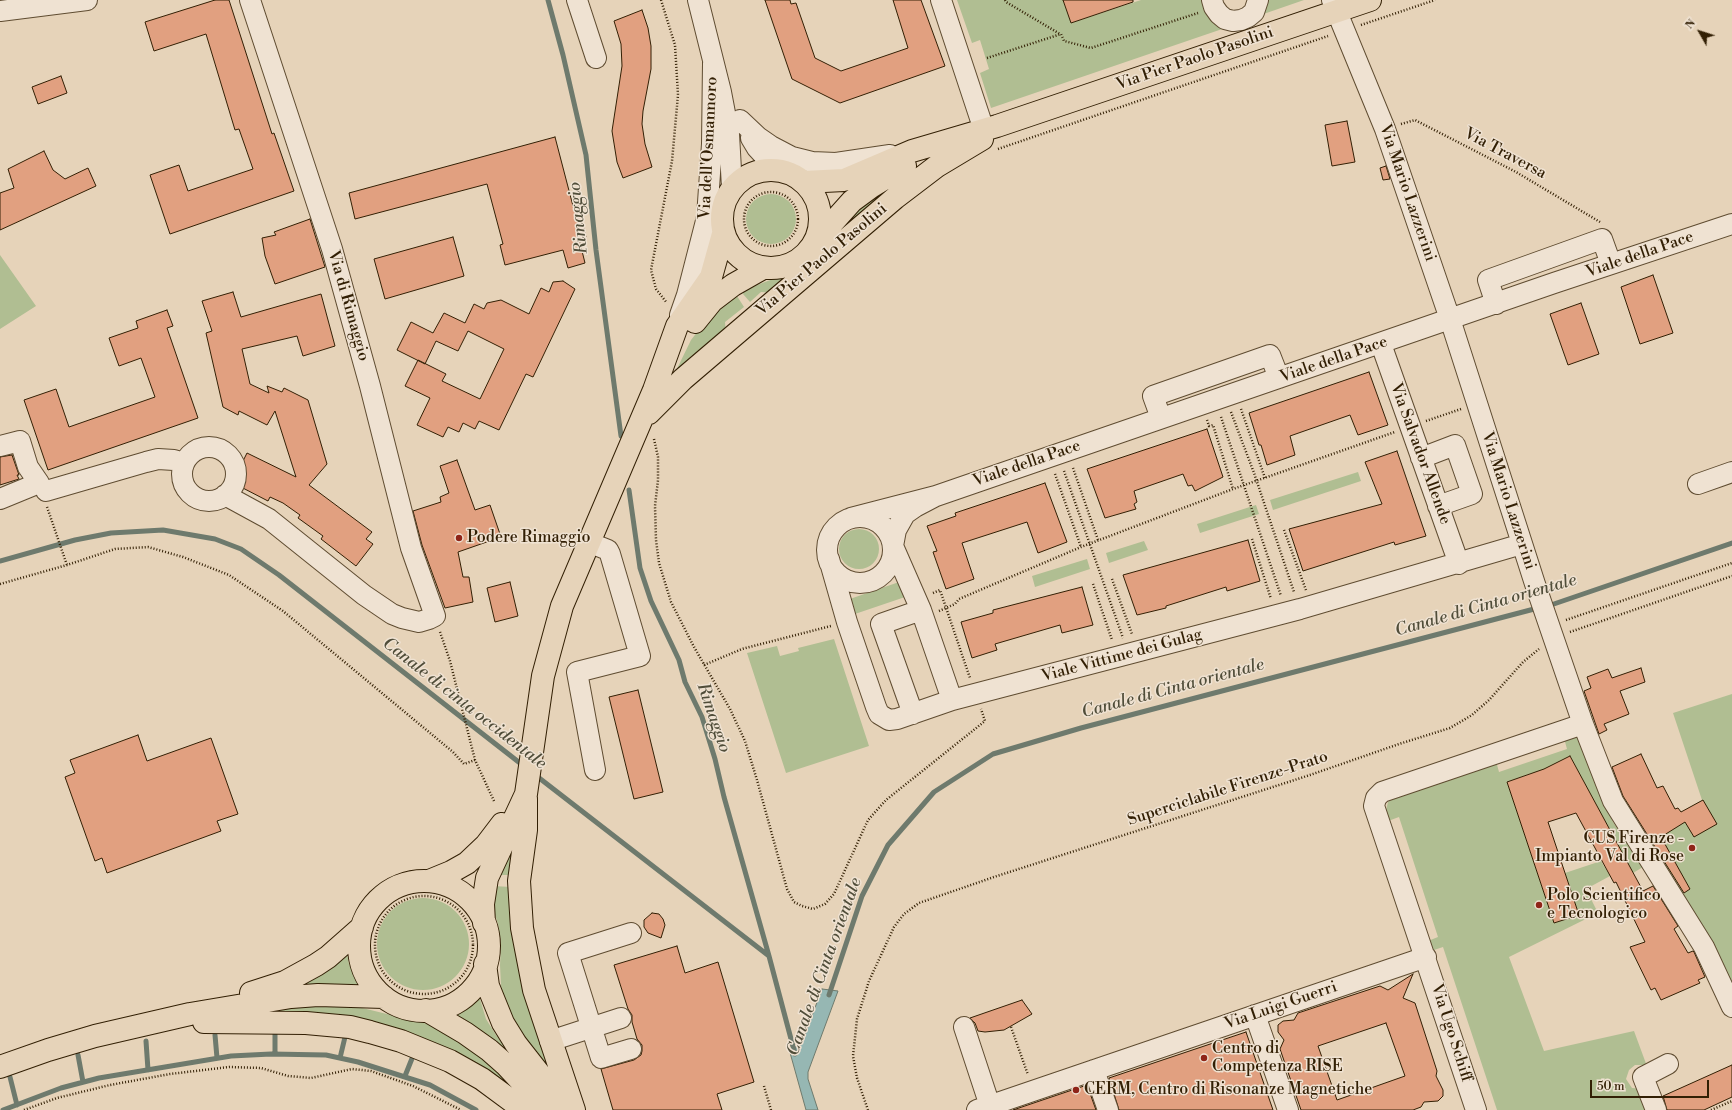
<!DOCTYPE html>
<html>
<head>
<meta charset="utf-8">
<style>
	body { margin:0 }
	#map { position:relative; width:1732px; height:1110px; overflow:hidden; background:#e6d3b9; font-family:"Libre Bodoni",serif }
	canvas { display:block }
	.north { position:absolute; left:1680px; top:12px; width:40px; height:40px; -webkit-text-stroke:3px #efe2d2; paint-order:stroke; rotate:309deg; font-size:11px; font-weight:700; line-height:16px; text-align:center; color:#321f04 }
	.north::after { content:''; display:block; margin:auto; width:14px; height:18px; background:#321f04; clip-path:polygon(50% 0,100% 100%,50% 72%,0 100%) }
	.scale { position:absolute; left:1590px; top:1080px; width:119px; height:18px; box-sizing:border-box; border:2px solid #321f04; border-top:0; padding-left:5px; font-size:12px; line-height:14px; white-space:nowrap; color:#321f04; -webkit-text-stroke:3px #efe2d2; paint-order:stroke }
</style>
</head>
<body>
<div id="map">
<canvas width="1732" height="1110"></canvas>
<div class="north">N</div>
<div class="scale">50 m</div>
</div>
<script>
const context = document.querySelector('canvas').getContext('2d');
context.lineJoin = 'round';
function fillPath(path, color) {
  context.fillStyle = color;
  context.fill(path, 'evenodd');
}
function poly(rows) {
  const path = new Path2D();
  for (const r of rows) {
    if (r.length === 3) {
      path.moveTo(r[0] + r[2], r[1]);
      path.arc(r[0], r[1], r[2], 0, 2 * Math.PI);
      continue;
    }
    path.moveTo(r[0], r[1]);
    for (let i = 2; i < r.length; i += 2) path.lineTo(r[i], r[i + 1]);
  }
  return path;
}
function strokePath(path, color, width, dash) {
  context.strokeStyle = color;
  context.lineWidth = width;
  context.lineCap = dash ? 'butt' : 'round';
  context.setLineDash(dash || []);
  context.stroke(path);
}
function label(font, color, halo, rows, align = 'center') {
  context.font = font + ' "Libre Bodoni",serif';
  context.lineWidth = 3;
  context.setLineDash([]);
  context.textBaseline = 'middle';
  context.strokeStyle = halo;
  context.fillStyle = color;
  for (const [text, x, y, turn = 0] of rows) {
    context.save();
    context.translate(x, y);
    context.rotate((+turn || 0) * Math.PI / 180);
    context.textAlign = isNaN(turn) ? turn : align;
    if (halo) context.strokeText(text, 0, 0);
    context.fillText(text, 0, 0);
    context.restore();
  }
}
fillPath(poly([
	[957,0,1063,0,1071,23,1141,0,1211,0,1231,26,991,108,980,73,989,69,980,40,972,43],
	[1258,0,1304,0,1252,18],
	[907,174,775,293,761,292,750,302,743,294,743,292,757,285,797,270,805,265,851,213],
	[771,219,25],
	[0,255,36,306,0,329],
	[737,296,744,307,725,322,726,336,672,379,691,340,698,331,717,311],
	[1358,472,1361,481,1273,510,1270,500],
	[1256,505,1259,514,1200,533,1197,524],
	[859,549,20],
	[1144,541,1148,550,1109,563,1106,553],
	[1087,559,1090,569,1035,587,1032,576],
	[902,581,908,596,852,615,847,600],
	[834,639,869,746,786,773,747,653,777,646,780,656,799,651,798,648],
	[1732,694,1732,992,1644,835,1702,800,1673,713],
	[1577,733,1600,794,1613,822,1643,867,1633,873,1570,756,1551,766,1546,815,1532,773,1507,782,1554,923,1579,915,1565,873,1601,861,1610,876,1586,889,1598,913,1509,957,1544,1051,1634,1031,1648,1069,1642,1065,1635,1065,1629,1070,1626,1079,1632,1088,1643,1089,1651,1110,1497,1110,1443,947,1431,951,1428,941,1438,937,1399,817,1388,821,1386,810,1388,802,1395,795,1496,761,1499,772,1567,749,1564,738],
	[513,845,511,875,497,875],
	[493,886,511,887,557,1078,535,1052,513,1018,504,997,501,986,500,965,501,943,498,924,493,909],
	[423,944,46],
	[347,952,349,964,356,981,360,987,296,988],
	[478,999,480,999,486,1019,496,1035,515,1059,452,1015,466,1009],
	[346,1004,436,1026,455,1035,530,1097,486,1074,277,1015,277,1011,291,1008]
]), '#b0be92');
const water = poly([
	[822,989,838,991,808,1072,808,1079,818,1110,806,1110,789,1049,801,1045,822,989]
]);
fillPath(water, '#96b7b3');
strokePath(water, '#6e7a6d', 1);
strokePath(poly([
	[548,0,563,55,586,155,596,250,621,436],
	[629,490,640,568,651,601,679,660,685,682,702,717,715,759,724,797,769,956],
	[0,561,75,540,111,533,163,530,215,539,241,549,279,575,525,767],
	[1548,606,1732,543],
	[534,774,769,956,795,1054],
	[829,995,862,896,888,845,934,792,993,754,1081,728,1538,608],
	[275,1030,275,1054],
	[215,1035,217,1058],
	[146,1041,148,1070],
	[78,1055,83,1082],
	[340,1058,345,1037],
	[405,1076,413,1056],
	[10,1077,17,1105],
	[3,1110,61,1088,99,1078,231,1056,271,1054,326,1055,358,1062,430,1085,476,1110]
]), '#6e7a6d', 5);
const building = poly([
	[215,0,229,0,272,134,274,133,294,191,170,234,150,175,179,165,188,191,253,169,239,129,235,130,206,34,154,51,145,22,215,0],
	[765,0,790,0,791,4,796,3,815,58,841,71,908,48,893,0,921,0,945,66,840,103,792,79,765,0],
	[1063,0,1133,0,1133,2,1071,23,1063,0],
	[642,10,648,28,651,46,651,69,643,111,642,124,645,144,652,167,623,178,617,162,612,131,622,66,621,44,614,21,642,10],
	[61,76,67,93,38,104,32,87,61,76],
	[1347,121,1355,162,1332,166,1325,125,1347,121],
	[555,137,573,206,578,204,586,237,579,239,585,263,568,268,563,250,505,265,500,245,503,244,487,184,355,219,349,193,555,137],
	[44,151,53,170,65,179,88,168,96,186,0,230,0,193,14,188,8,169,44,151],
	[1386,166,1390,179,1383,180,1380,168,1386,166],
	[310,219,325,267,275,284,265,256,262,238,276,235,274,232,310,219],
	[453,237,464,276,385,299,374,259,453,237],
	[1653,275,1673,333,1640,344,1621,287,1653,275],
	[563,281,575,289,533,377,526,374,499,430,479,421,475,429,463,423,459,432,448,427,443,437,417,425,430,398,405,386,418,360,446,374,442,381,480,399,504,349,468,331,458,351,436,341,425,364,397,350,411,322,433,333,444,313,465,323,474,304,484,309,487,303,501,300,529,314,541,288,549,292,553,282,563,281],
	[233,292,241,317,321,294,335,346,303,356,297,336,242,349,250,384,269,393,267,386,282,392,284,388,308,400,327,464,309,485,372,532,366,539,373,544,356,566,321,539,323,536,298,518,300,515,283,503,270,497,268,501,239,486,244,476,237,473,247,453,296,477,275,411,267,425,239,411,238,415,223,407,206,333,212,331,202,301,233,292],
	[1581,303,1599,354,1568,365,1550,314,1581,303],
	[167,310,173,326,167,328,198,418,48,470,24,400,56,389,69,427,155,397,141,358,119,366,109,338,138,328,136,321,167,310],
	[1369,372,1388,425,1358,435,1350,415,1290,436,1295,455,1267,465,1261,445,1259,445,1249,413,1369,372],
	[1207,429,1223,477,1195,491,1192,485,1188,486,1183,474,1134,491,1137,502,1134,504,1136,509,1105,518,1087,469,1207,429],
	[1397,451,1426,536,1395,545,1394,542,1303,571,1289,529,1382,504,1365,462,1397,451],
	[12,455,19,475,17,475,19,479,0,485,0,457,12,455],
	[457,460,475,510,490,505,501,537,458,552,463,577,469,577,473,602,445,608,422,545,413,511,441,502,440,497,449,493,440,466,457,460],
	[1045,483,1067,542,1038,553,1027,522,962,543,974,579,946,589,933,552,937,551,927,526,956,516,955,513,1045,483],
	[1248,540,1260,581,1227,591,1226,587,1166,606,1166,608,1137,615,1123,575,1248,540],
	[510,582,518,616,495,622,487,588,510,582],
	[1082,587,1093,625,1062,633,1060,625,995,644,997,650,972,658,961,622,993,613,993,610,1082,587],
	[1641,668,1645,682,1620,691,1629,714,1604,724,1607,730,1599,734,1584,691,1591,688,1587,677,1608,669,1612,678,1641,668],
	[638,690,663,792,634,799,609,697,638,690],
	[138,735,147,761,211,738,238,814,217,821,221,831,107,873,102,858,95,861,65,777,75,773,70,760,138,735],
	[1641,754,1657,788,1663,786,1675,809,1678,808,1681,812,1703,800,1717,824,1694,837,1685,822,1661,837,1690,889,1684,893,1623,796,1612,767,1641,754],
	[1570,756,1643,891,1653,886,1678,926,1674,929,1688,953,1693,951,1694,952,1705,977,1698,980,1700,983,1661,1000,1655,988,1651,990,1630,947,1645,942,1616,882,1614,883,1576,813,1548,822,1579,915,1554,923,1507,782,1544,769,1570,756],
	[652,913,659,914,663,919,665,925,661,938,648,933,644,927,644,920,652,913],
	[677,946,685,973,718,962,754,1082,717,1094,722,1110,613,1110,601,1069,634,1060,641,1055,642,1051,642,1045,637,1039,632,1022,632,1015,628,1009,614,965,677,946],
	[1413,974,1403,998,1415,1003,1437,1071,1436,1076,1443,1090,1443,1096,1438,1101,1424,1102,1421,1107,1413,1110,1301,1110,1280,1049,1284,1040,1278,1032,1278,1025,1283,1021,1294,1020,1298,1013,1380,986,1388,990,1413,974],
	[1386,1023,1405,1076,1337,1100,1318,1046,1386,1023],
	[1022,1000,1032,1014,1004,1030,985,1032,978,1031,975,1023,970,1018,1022,1000],
	[1246,1032,1273,1110,1119,1110,1109,1078,1246,1032],
	[1732,1065,1732,1097,1704,1110,1667,1110,1663,1096,1732,1065],
	[1087,1085,1096,1110,1013,1110,1087,1085]
]);
fillPath(building, '#e1a080');
strokePath(building, '#321f04', 1);
const minor = poly([
	[577,0,596,58],
	[698,0,721,92,729,134,732,188],
	[941,0,984,130],
	[1212,0,1214,7,1219,14,1225,19,1233,21,1241,20,1248,17,1254,12,1258,0],
	[1332,0,1385,129,1450,319,1535,584,1583,724,1613,801,1704,947,1732,1007],
	[0,11,87,0],
	[740,120,758,137,771,146,792,157,812,162,836,163,890,155],
	[751,138,757,148,769,161,782,171],
	[1496,304,1488,280,1602,239,1611,264],
	[680,315,687,295,707,217,712,144,713,63],
	[1381,344,1459,564],
	[1161,418,1153,396,1270,355,1279,378],
	[0,446,20,441,28,467,39,483,0,499],
	[209,474,27],
	[1421,458,1455,445,1472,494,1438,506],
	[1698,484,1732,472],
	[46,491,146,462,158,459,174,460,184,463],
	[225,495,269,519,364,595,392,614,402,618,419,622,429,619,435,616,411,548,370,386,332,249,250,0],
	[936,496,1554,283,1732,224],
	[860,550,33],
	[851,518,936,496,915,507,905,514,896,530,893,546,921,610],
	[588,542,608,550,610,554,640,656,577,672,595,770],
	[829,559,847,622,876,707,879,714,889,720,897,719,952,700,1300,609,1522,544],
	[913,714,881,624,921,610,952,700],
	[631,933,568,953,601,1058,631,1049],
	[1255,1015,1288,1110],
	[964,1027,990,1106],
	[550,1041,621,1018],
	[1094,1070,1108,1110],
	[977,1110,1426,957],
	[1476,1110,1374,806,1376,798,1382,792,1583,724],
	[1656,1110,1643,1077,1668,1064]
]);
const major = poly([
	[771,219,49],
	[804,182,844,180,912,151,997,126,1370,0],
	[817,240,852,201,871,187,905,166],
	[695,322,712,301,733,285,763,268],
	[649,413,683,379,895,198,937,166,982,139],
	[526,799,526,830,519,881,522,928,534,990,574,1110],
	[429,881,451,872,467,863,486,845,502,824],
	[424,946,65],
	[484,923,483,904,487,878,526,794,543,676,562,606,654,390,677,326,711,277,723,234],
	[485,964,488,986,503,1023,516,1044,567,1109],
	[251,993,285,982,316,965,328,957,362,927],
	[426,1010,465,1033,489,1050,506,1065,548,1110],
	[204,1022,306,1023,350,1027,370,1032,401,1041,450,1061,482,1079,524,1110],
	[0,1067,48,1050,95,1036,190,1014,291,997,318,995,384,997]
]);
strokePath(minor, '#5f4c31', 22);
strokePath(major, '#321f04', 24);
strokePath(poly([
	[661,0,675,45,678,95,672,161,651,270,656,289,667,303],
	[1005,0,1006,2,1060,34],
	[1361,25,1435,0],
	[987,58,1061,34,1064,41,1091,48,1198,13],
	[1401,124,1415,120,1516,172,1600,222],
	[998,149,1328,36],
	[771,219,27],
	[1241,409,1265,478],
	[1231,412,1254,473,1294,592],
	[1221,417,1281,596],
	[1207,420,1209,426,1213,425,1233,489],
	[1426,421,1461,409],
	[654,439,658,457,658,480,655,506,656,540,659,563,671,602,694,647,730,709,745,741,757,780,787,889,794,902,802,906,813,909,825,904,834,894,868,820,886,800,985,721,981,709],
	[1073,468,1098,540],
	[1064,471,1123,638],
	[1055,474,1081,547],
	[47,507,67,565],
	[1284,530,1306,590],
	[1252,539,1271,599],
	[1112,579,1132,634],
	[0,584,67,565,115,549,148,547,183,557,229,575,283,611,453,752,464,764,475,760],
	[1093,584,1112,640],
	[933,593,940,590,970,678],
	[939,611,955,604,959,599,1081,547,1233,489,1395,432],
	[1566,620,1732,563],
	[440,632,450,661,475,760,494,801],
	[1570,632,1732,576],
	[704,665,742,649,831,626],
	[424,945,49],
	[1011,1027,1028,1075],
	[764,1086,771,1110],
	[24,1110,57,1098,110,1085,170,1074,229,1067,261,1068,288,1076,311,1078,352,1069,371,1071,413,1086,461,1110],
	[868,1110,857,1078,853,1056,857,1019,869,981,894,927,904,914,919,903,994,877,1310,775,1399,744,1450,728,1472,715,1489,700,1523,662,1539,649],
	[1711,1110,1732,1101]
]), '#321f04', 2.5, [1, 2]);
strokePath(minor, '#efe2d2', 20);
strokePath(major, '#e6d3b9', 22);
for (const [x, y, r, color] of [
	[459,538,4,"#8f2418"],
	[1692,848,4,"#8f2418"],
	[1539,905,4,"#8f2418"],
	[1204,1058,4,"#8f2418"],
	[1076,1090,4,"#8f2418"]
]) {
  const dot = new Path2D();
  dot.arc(x, y, r, 0, 2 * Math.PI);
  context.fillStyle = color;
  context.fill(dot);
  strokePath(dot, '#efe2d2', 1.5);
}
label('16px', '#321f04', '#efe2d2', [
	["Via Pier Paolo Pasolini",1195,59,-19],
	["Via dell'Osmannoro",709,148,-87],
	["Via Traversa",1505,154,28],
	["Via Mario Lazzerini",1407,193,71],
	["Viale della Pace",1640,255,-19],
	["Via Pier Paolo Pasolini",822,260,-40],
	["Via di Rimaggio",348,306,74],
	["Viale della Pace",1334,360,-19],
	["Via Salvador Allende",1420,454,70],
	["Viale della Pace",1027,464,-19],
	["Via Mario Lazzerini",1508,501,72],
	["Viale Vittime dei Gulag",1122,656,-15],
	["Superciclabile Firenze-Prato",1228,789,-18],
	["Via Luigi Guerri",1281,1006,-19],
	["Via Ugo Schiff",1451,1033,72]
]);
label('16px', '#321f04', '#efe2d2', [
	["Podere Rimaggio",467,538],
	["CUS Firenze -",1684,839,"right"],
	["Impianto Val di Rose",1684,857,"right"],
	["Polo Scientifico",1547,896],
	["e Tecnologico",1547,914],
	["Centro di",1212,1049],
	["Competenza RISE",1212,1067],
	["CERM, Centro di Risonanze Magnetiche",1084,1090]
], 'left');
label('italic 17px', '#504d39', '#efe2d2', [
	["Rimaggio",579,218,-96],
	["Canale di Cinta orientale",1486,606,-16],
	["Canale di Cinta orientale",1173,689,-15],
	["Canale di cinta occidentale",464,704,38],
	["Rimaggio",713,718,71],
	["Canale di Cinta orientale",825,967,-70]
]);
</script>
</body>
</html>
